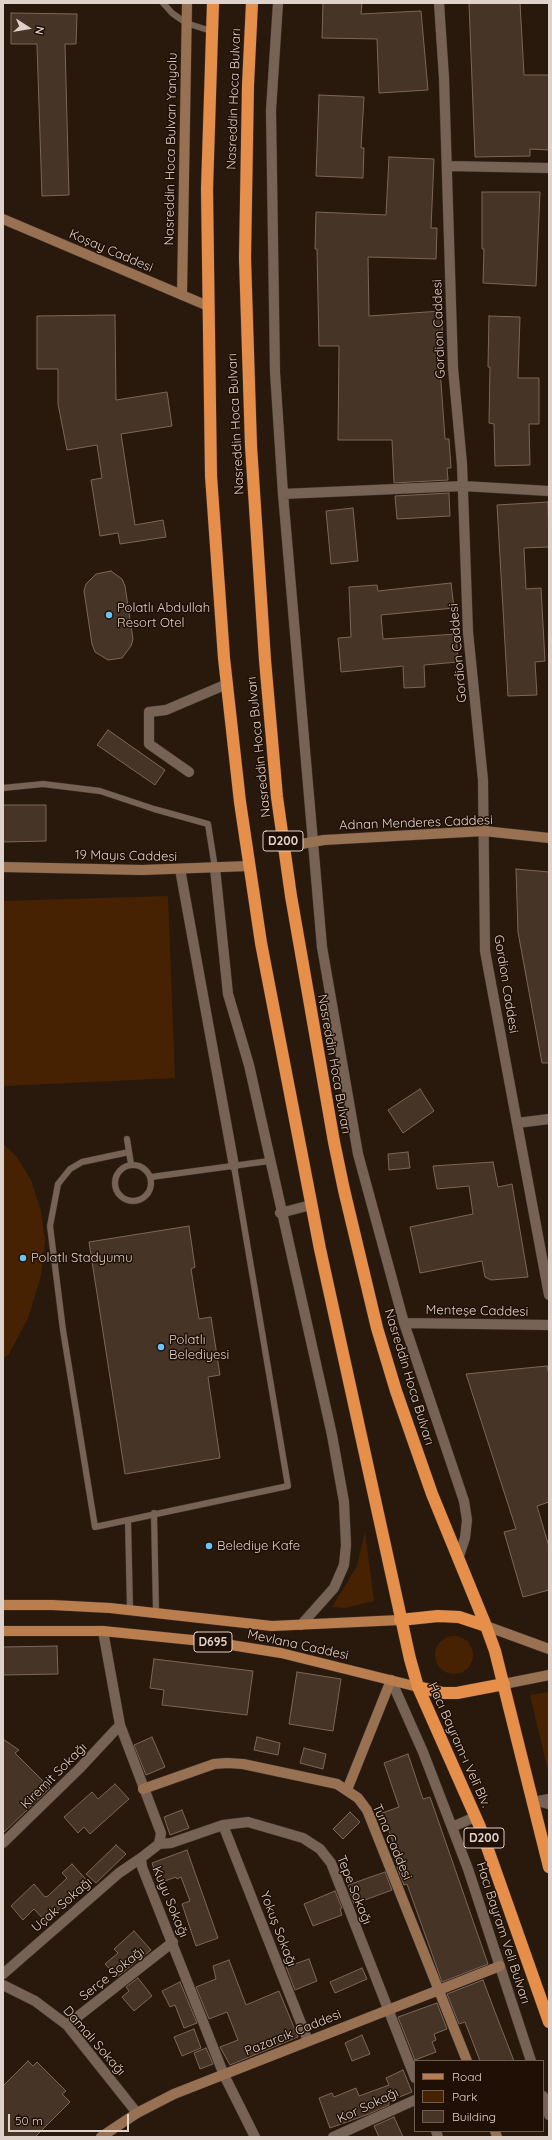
<!DOCTYPE html>
<html>
<head>
<meta charset="utf-8">
<style>
	body { margin:0 }
	#map { position:relative; width:552px; height:2140px; overflow:hidden; background:#29190d; font-family:Quicksand,sans-serif }
	canvas { display:block }
	.frame { position:absolute; inset:0; border:4px solid #ded2ca; pointer-events:none }
	.legend { position:absolute; left:414px; top:2060px; width:130px; height:72px; box-sizing:border-box; background:#1f0f05; border:1px solid #6b5d54; margin:0; padding:5px 7px; list-style:none; font-size:12px; color:#ded2ca }
	.legend li { display:flex; align-items:center; gap:8px; height:20px }
	.legend b { width:20px; border:1px solid #6b5d54 }
	.north { position:absolute; left:8px; top:8px; width:40px; height:40px; -webkit-text-stroke:3px #1f0f05; paint-order:stroke; rotate:102deg; font-size:11px; font-weight:700; line-height:16px; text-align:center; color:#ded2ca }
	.north::after { content:''; display:block; margin:auto; width:14px; height:18px; background:#ded2ca; clip-path:polygon(50% 0,100% 100%,50% 72%,0 100%) }
	.scale { position:absolute; left:8px; top:2114px; width:121px; height:18px; box-sizing:border-box; border:2px solid #ded2ca; border-top:0; padding-left:5px; font-size:12px; line-height:14px; white-space:nowrap; color:#ded2ca; -webkit-text-stroke:3px #1f0f05; paint-order:stroke }
</style>
</head>
<body>
<div id="map">
<canvas width="552" height="2140"></canvas>
<div class="frame"></div>
<ul class="legend">
<li><b style="height:5px;background:#ba7d4e"></b>Road</li>
<li><b style="height:11px;background:#462202"></b>Park</li>
<li><b style="height:11px;background:#463427"></b>Building</li>
</ul>
<div class="north">N</div>
<div class="scale">50 m</div>
</div>
<script>
const context = document.querySelector('canvas').getContext('2d');
context.lineJoin = 'round';
function fillPath(path, color) {
  context.fillStyle = color;
  context.fill(path, 'evenodd');
}
function poly(rows) {
  const path = new Path2D();
  for (const r of rows) {
    if (r.length === 3) {
      path.moveTo(r[0] + r[2], r[1]);
      path.arc(r[0], r[1], r[2], 0, 2 * Math.PI);
      continue;
    }
    path.moveTo(r[0], r[1]);
    for (let i = 2; i < r.length; i += 2) path.lineTo(r[i], r[i + 1]);
  }
  return path;
}
function strokePath(path, color, width, dash) {
  context.strokeStyle = color;
  context.lineWidth = width;
  context.lineCap = dash ? 'butt' : 'round';
  context.setLineDash(dash || []);
  context.stroke(path);
}
function label(font, color, halo, rows, align = 'center') {
  context.font = font + ' Quicksand,sans-serif';
  context.lineWidth = 3;
  context.setLineDash([]);
  context.textBaseline = 'middle';
  context.strokeStyle = halo;
  context.fillStyle = color;
  for (const [text, x, y, turn = 0] of rows) {
    context.save();
    context.translate(x, y);
    context.rotate((+turn || 0) * Math.PI / 180);
    context.textAlign = isNaN(turn) ? turn : align;
    if (halo) context.strokeText(text, 0, 0);
    context.fillText(text, 0, 0);
    context.restore();
  }
}
fillPath(poly([
	[168,896,175,1078,3,1086,3,901],
	[3,1144,16,1156,31,1180,41,1211,45,1240,41,1276,28,1318,9,1354,3,1359],
	[365,1532,374,1601,345,1608,332,1607,357,1566],
	[454,1655,19],
	[549,1692,549,1775,530,1695]
]), '#462202');
const building = poly([
	[323,3,362,3,361,14,421,11,428,90,379,93,377,39,322,38,323,3],
	[469,3,520,3,524,75,549,75,549,150,530,149,530,156,475,157,469,3],
	[11,13,77,14,76,44,65,44,69,195,42,196,37,44,11,44,11,13],
	[319,95,364,97,361,148,364,148,363,178,316,176,319,95],
	[389,157,434,159,431,228,437,228,436,259,368,257,369,316,441,311,443,340,438,340,445,439,449,439,451,468,447,468,448,480,394,483,392,440,338,440,339,346,319,346,317,249,315,249,316,212,386,215,389,157],
	[482,192,540,192,536,286,483,283,484,249,482,249,482,192],
	[115,315,116,400,167,392,172,426,121,434,135,525,163,520,166,537,120,544,118,533,100,536,91,480,102,478,97,445,67,450,58,404,58,369,37,369,37,316,115,315],
	[489,316,520,317,518,378,539,378,539,424,529,424,530,465,495,466,494,424,489,423,490,367,488,367,489,316],
	[449,493,450,516,397,519,395,496,449,493],
	[548,502,549,547,524,548,526,589,541,588,545,661,535,662,537,695,508,696,497,505,548,502],
	[353,508,358,561,331,564,326,511,353,508],
	[111,571,122,579,125,586,133,639,131,646,122,658,108,660,95,652,92,644,84,591,86,584,96,574,111,571],
	[451,583,454,608,381,615,383,639,456,634,458,662,424,665,425,687,404,688,403,666,341,672,338,638,351,637,349,587,377,585,378,591,451,583],
	[108,730,165,770,155,785,97,745,108,730],
	[3,805,46,805,46,841,3,842,3,805],
	[516,869,549,872,549,1063,542,1063,518,932,516,869],
	[420,1089,434,1111,403,1133,388,1110,420,1089],
	[408,1152,410,1168,389,1170,388,1154,408,1152],
	[493,1162,498,1187,512,1184,528,1277,491,1280,485,1277,482,1261,420,1273,410,1227,473,1214,469,1186,437,1189,433,1166,493,1162],
	[189,1226,195,1267,191,1269,199,1319,211,1317,220,1375,208,1377,220,1458,125,1474,89,1242,189,1226],
	[547,1366,549,1374,549,1502,537,1506,549,1547,549,1590,523,1597,504,1532,516,1529,466,1374,547,1366],
	[57,1646,58,1674,3,1675,3,1647,57,1646],
	[154,1659,253,1671,247,1715,162,1705,164,1690,150,1688,154,1659],
	[297,1672,341,1679,333,1731,289,1724,297,1672],
	[152,1737,165,1767,146,1775,134,1745,152,1737],
	[257,1737,280,1743,278,1755,254,1750,257,1737],
	[3,1739,19,1750,15,1753,50,1788,3,1833,3,1739],
	[304,1748,326,1754,323,1769,300,1763,304,1748],
	[408,1754,423,1799,430,1797,488,1964,442,1982,407,1884,404,1885,397,1867,401,1866,399,1861,401,1863,382,1813,399,1807,384,1763,408,1754],
	[115,1784,129,1799,90,1834,84,1827,78,1833,64,1817,92,1792,98,1799,115,1784],
	[182,1810,189,1828,170,1835,164,1817,182,1810],
	[350,1812,360,1822,343,1839,333,1829,350,1812],
	[116,1845,126,1854,96,1883,86,1874,116,1845],
	[187,1850,218,1938,196,1946,182,1904,190,1901,181,1877,177,1879,176,1877,159,1883,152,1863,187,1850],
	[72,1864,90,1884,80,1893,78,1891,46,1922,34,1909,23,1920,11,1906,34,1884,45,1897,48,1896,67,1878,62,1873,72,1864],
	[385,1872,392,1890,354,1904,348,1885,385,1872],
	[335,1891,342,1908,340,1909,342,1915,313,1926,304,1904,335,1891],
	[134,1931,151,1950,117,1977,105,1964,118,1953,114,1949,134,1931],
	[309,1959,317,1981,295,1990,286,1967,309,1959],
	[229,1960,246,2005,279,1991,298,2037,230,2065,220,2047,238,2040,227,2012,209,2019,196,1987,216,1979,213,1966,229,1960],
	[362,1968,367,1979,335,1993,330,1982,362,1968],
	[138,1978,152,1996,134,2011,122,1997,129,1991,126,1987,138,1978],
	[483,1980,495,2012,514,2061,480,2061,465,2022,459,2024,447,1994,483,1980],
	[180,1982,197,2023,184,2028,175,2005,170,2007,162,1991,180,1982],
	[437,2003,447,2029,434,2034,436,2040,432,2042,436,2052,415,2060,398,2017,437,2003],
	[194,2029,201,2048,182,2056,174,2037,194,2029],
	[362,2035,370,2054,352,2061,345,2043,362,2035],
	[206,2048,213,2064,200,2069,194,2053,206,2048],
	[28,2061,33,2066,37,2062,66,2091,62,2094,70,2102,35,2137,3,2137,3,2086,28,2061],
	[403,2070,412,2092,389,2101,389,2105,369,2114,330,2128,319,2098,332,2093,334,2097,356,2088,359,2096,389,2085,386,2078,403,2070],
	[394,2117,403,2137,379,2137,374,2126,394,2117]
]);
fillPath(building, '#463427');
strokePath(building, '#7b6759', 1);
const lane = poly([
	[163,3,172,13,186,23,211,31],
	[3,788,43,784,100,791,154,809,208,824,215,868],
	[127,1139,131,1164],
	[129,1152,82,1162,70,1169,58,1184,50,1226,63,1330,95,1527,288,1486,234,1166],
	[133,1183,18],
	[151,1177,269,1161],
	[154,1513,156,1612],
	[128,1520,130,1610],
	[537,1803,549,1806]
]);
const street = poly([
	[278,3,271,110,275,372,283,494,322,947,358,1154,404,1323,464,1501,467,1520,465,1538,458,1559],
	[439,3,444,78,453,368,462,464,468,632,483,780,485,951,549,1295],
	[447,166,549,168],
	[283,494,463,486,549,491],
	[189,772,149,744,149,712,166,710,227,684],
	[215,868,228,994,249,1065,332,1435,344,1502,346,1545,344,1565,334,1588,301,1625],
	[180,869,234,1166],
	[517,1123,549,1119],
	[280,1213,311,1205],
	[404,1323,549,1325],
	[103,1631,120,1725,161,1833,159,1844,141,1858,142,1867,224,2075,255,2137],
	[391,1680,423,1752,468,1869,531,2061],
	[533,1802,549,1799],
	[223,1825,308,2041],
	[452,1827,475,1817],
	[3,1843,79,1769,120,1725],
	[159,1844,171,1843,223,1825,248,1822,303,1838,320,1849,331,1863,415,2078],
	[3,1974,119,1873,141,1858],
	[3,1985,35,2001,67,2025,137,2113],
	[67,2025,173,1942],
	[543,2096,549,2115],
	[436,2131,438,2137],
	[333,2137,415,2100]
]);
const secondary = poly([
	[3,219,208,306],
	[182,295,187,3],
	[284,847,324,840,484,831,549,838],
	[3,867,142,870,249,866],
	[486,1626,549,1649],
	[504,1684,549,1675],
	[143,1789,214,1764,227,1763,243,1764,337,1784,358,1798,367,1810,467,2061],
	[347,1790,391,1680],
	[495,2131,497,2137],
	[101,2137,137,2113,174,2094,500,1966]
]);
const primary = poly([
	[3,1605,52,1605,110,1608,272,1626,400,1620],
	[3,1631,103,1631,212,1642,281,1653,418,1687]
]);
const highway = poly([
	[213,3,207,189,211,476,224,658,240,802,261,943,320,1249,410,1659,418,1687,480,1827,549,2022],
	[252,3,248,85,245,258,251,446,265,660,277,797,291,896,334,1142,344,1190,377,1328,396,1391,432,1494,486,1626,495,1651,549,1867],
	[400,1620,438,1616,459,1617,486,1626],
	[418,1687,443,1693,457,1693,504,1684]
]);
strokePath(lane, '#3e312c', 7);
strokePath(street, '#3e312c', 11);
strokePath(secondary, '#3e312c', 11);
strokePath(primary, '#3e312c', 11);
strokePath(highway, '#3e312c', 13);
strokePath(lane, '#776355', 6);
strokePath(street, '#776355', 10);
strokePath(secondary, '#987052', 10);
strokePath(primary, '#ba7d4e', 10);
strokePath(highway, '#e68f4a', 12);
for (const [x, y, r, color] of [
	[109,615,4,"#6fc2f4"],
	[23,1258,4,"#6fc2f4"],
	[161,1347,4,"#6fc2f4"],
	[209,1546,4,"#6fc2f4"]
]) {
  const dot = new Path2D();
  dot.arc(x, y, r, 0, 2 * Math.PI);
  context.fillStyle = color;
  context.fill(dot);
  strokePath(dot, '#1f0f05', 1.5);
}
for (const [x, y, w] of [
	[283,841,40],
	[213,1642,38],
	[484,1838,40]
]) {
  const box = new Path2D();
  box.roundRect(x - w / 2, y - 10, w, 20, 3);
  context.fillStyle = '#1f0f05';
  context.fill(box);
  strokePath(box, '#ded2ca', 1);
}
label('bold 12px', '#ded2ca', null, [
	["D200",283,841],
	["D695",213,1642],
	["D200",484,1838]
]);
label('13px', '#ded2ca', '#1f0f05', [
	["Nasreddin Hoca Bulvarı",234,99,-88],
	["Nasreddin Hoca Bulvarı Yanyolu",171,149,-89],
	["Koşay Caddesi",111,251,23],
	["Gordion Caddesi",439,329,-92],
	["Nasreddin Hoca Bulvarı",236,424,-93],
	["Gordion Caddesi",458,653,-95],
	["Nasreddin Hoca Bulvarı",259,747,-96],
	["Adnan Menderes Caddesi",416,823,-2],
	["19 Mayıs Caddesi",126,856,1],
	["Gordion Caddesi",506,984,81],
	["Nasreddin Hoca Bulvarı",334,1064,80],
	["Menteşe Caddesi",477,1311,1],
	["Nasreddin Hoca Bulvarı",409,1377,73],
	["Mevlana Caddesi",298,1645,12],
	["Hacı Bayram-ı Velî Blv.",459,1745,66],
	["Kiremit Sokağı",54,1776,-45],
	["Tuna Caddesi",392,1842,67],
	["Tepe Sokağı",354,1890,68],
	["Kuyu Sokağı",170,1902,68],
	["Uçak Sokağı",62,1905,-41],
	["Yokuş Sokağı",278,1929,69],
	["Hacı Bayram Veli Bulvarı",503,1933,72],
	["Serçe Sokağı",112,1974,-38],
	["Pazarcık Caddesi",293,2033,-22],
	["Damalı Sokağı",94,2041,49],
	["Kor Sokağı",368,2106,-25]
]);
label('13px', '#ded2ca', '#1f0f05', [
	["Polatlı Abdullah",117,608],
	["Resort Otel",117,623],
	["Polatlı Stadyumu",31,1258],
	["Polatlı",169,1340],
	["Belediyesi",169,1355],
	["Belediye Kafe",217,1546]
], 'left');
</script>
</body>
</html>
